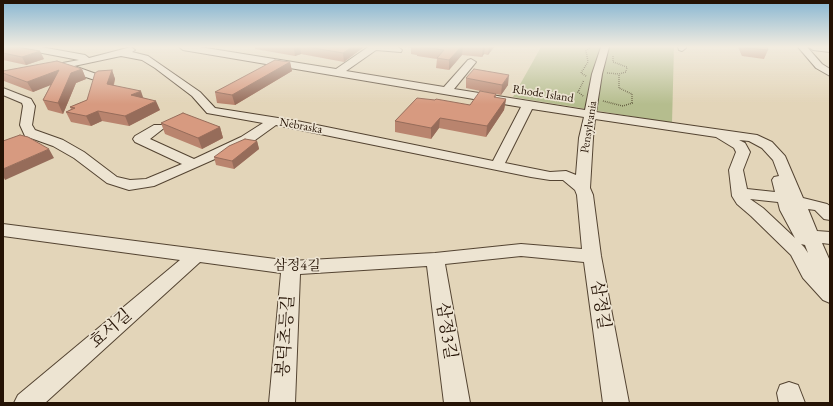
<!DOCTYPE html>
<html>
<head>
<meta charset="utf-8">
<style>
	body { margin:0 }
	#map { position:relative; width:833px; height:406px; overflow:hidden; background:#e3d5b9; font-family:"EB Garamond",serif }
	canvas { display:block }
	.frame { position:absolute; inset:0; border:4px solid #251305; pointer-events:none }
</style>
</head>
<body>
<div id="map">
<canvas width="833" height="406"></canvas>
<div class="frame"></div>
</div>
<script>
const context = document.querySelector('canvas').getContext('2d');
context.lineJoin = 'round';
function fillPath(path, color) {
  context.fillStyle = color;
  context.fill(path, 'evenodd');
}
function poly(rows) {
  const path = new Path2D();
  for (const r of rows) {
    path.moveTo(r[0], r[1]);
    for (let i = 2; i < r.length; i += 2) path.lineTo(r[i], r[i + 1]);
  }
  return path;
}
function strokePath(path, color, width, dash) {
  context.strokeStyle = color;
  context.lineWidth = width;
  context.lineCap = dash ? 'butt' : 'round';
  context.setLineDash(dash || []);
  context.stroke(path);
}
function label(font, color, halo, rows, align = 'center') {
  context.font = font + ' "EB Garamond","Noto Serif KR",serif';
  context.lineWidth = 3.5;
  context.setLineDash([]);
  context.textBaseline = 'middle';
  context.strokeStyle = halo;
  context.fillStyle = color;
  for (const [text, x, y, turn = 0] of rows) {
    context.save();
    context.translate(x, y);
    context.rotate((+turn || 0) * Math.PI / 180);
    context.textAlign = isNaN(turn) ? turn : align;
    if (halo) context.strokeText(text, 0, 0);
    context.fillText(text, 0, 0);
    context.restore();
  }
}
fillPath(poly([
	[541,47,674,47,672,123,513,97]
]), '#b5bd8e');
const minor = poly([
	[6,47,41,47,85,55,89,58,131,47,135,50,132,52,148,56,200,92,215,108,297,121,493,161,521,107,183,50,179,47,200,47,336,69,368,47,398,47,402,50,401,52,376,50,346,71,444,87,468,60,471,59,476,62,454,89,585,110,592,74,601,47,609,47,602,74,596,112,757,135,772,142,785,156,803,198,827,204,830,206,830,220,824,219,815,210,808,209,817,231,830,232,830,244,822,243,830,261,830,303,823,300,803,278,791,255,751,216,737,204,732,196,729,170,736,152,734,148,716,137,595,119,593,138,590,188,593,195,601,256,629,403,603,403,584,262,521,256,445,264,470,403,444,403,427,266,300,274,295,403,269,403,281,273,200,262,45,403,14,403,18,395,180,260,3,236,3,224,291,261,435,253,521,244,582,249,577,195,575,190,563,180,550,180,531,177,276,125,251,143,154,186,129,190,107,183,74,158,53,146,25,136,20,125,23,106,22,103,3,95,3,88,31,99,35,106,32,125,35,130,63,140,84,152,117,177,130,180,146,179,182,164,135,142,133,139,135,136,154,125,162,125,164,128,150,139,194,159,241,137,263,123,207,113,192,96,155,68,142,60,121,56,74,66,102,76,103,78,98,81,61,69,3,80,3,74,79,60,32,51,21,52,7,49,6,47],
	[532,109,584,117,579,138,576,175,566,171,550,172,505,163,532,109],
	[739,140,749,141,762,148,773,160,779,176,774,177,772,180,775,192,747,189,743,170,750,152,745,143,739,140],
	[750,199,778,202,780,210,795,238,763,208,750,199],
	[801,244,805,245,808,253,804,247,801,244],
	[678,47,686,47,686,48,682,51,679,50,678,47],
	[798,47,807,47,822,64,830,69,830,76,816,68,798,47],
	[809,47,830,47,830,52,813,50,809,47],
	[789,382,798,385,805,403,779,403,777,393,780,385,789,382]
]);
strokePath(minor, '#544432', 2);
strokePath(poly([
	[607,73,619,74],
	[586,76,581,73,588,62,586,51,591,47],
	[583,96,578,92,584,80],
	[603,101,623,106,632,103,632,94,619,88,619,74,626,72,627,67,613,62,613,56]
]), '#251305', 1.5, [0.5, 1.5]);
fillPath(minor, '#ede4d2');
fillPath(poly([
	[3,47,44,59,26,65,3,60],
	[255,47,364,47,344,62,301,54,295,56,255,49],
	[404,47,494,47,488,55,484,54,482,57,462,55,449,70,436,68,437,59,417,56,417,55,411,54,411,48],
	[738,47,767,47,768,50,764,59,742,56],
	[290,62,292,71,235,105,217,103,215,92],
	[82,69,86,79,76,83,63,114,48,110,43,100,51,84,33,92,4,81,3,79,3,71],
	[112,70,115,79,114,85,144,98,160,110,129,126,102,121,91,126,71,122,66,112,71,109,70,107,87,100],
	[466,78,508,85,501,95,496,94,496,98,506,99,504,110,486,137,439,128,431,139,395,132,395,121,470,105,495,94,466,88],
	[161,123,220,127,223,138,202,149,165,134],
	[257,141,259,149,234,169,216,165,214,157]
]), '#b9846e');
fillPath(poly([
	[296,47,300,47,301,54,295,56,294,48],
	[352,47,364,47,344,62,343,53],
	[461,47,463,47,462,55,449,70,449,60],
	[483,47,485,47,484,54,482,57],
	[489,47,494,47,488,55],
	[40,51,44,59,26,65,22,57],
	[290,62,292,71,235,105,232,95],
	[82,69,86,79,76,83,63,114,58,103,71,73],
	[59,70,64,80,33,92,27,82],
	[112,70,115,79,111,93,107,84],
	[509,75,508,85,501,95,502,85],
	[141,91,144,100,131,95],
	[506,99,504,110,486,137,487,126],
	[156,101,160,110,129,126,125,116],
	[98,111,102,121,91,126,86,116],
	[440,118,439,128,431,139,431,128],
	[220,127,223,138,202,149,198,138],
	[257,141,259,149,234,169,232,161],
	[49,149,54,158,5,180,3,176,3,169]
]), '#966c5a');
const building = poly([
	[3,47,17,47,40,51,22,57,3,53,3,47],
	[308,47,352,47,343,53,308,47],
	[421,47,461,47,449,60,437,58,444,50,421,47],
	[746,47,767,47,768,50,746,48,746,47],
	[275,60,290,62,232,95,215,92,275,60],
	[57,61,82,69,71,73,58,103,43,100,59,70,27,82,3,73,3,71,57,61],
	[474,69,509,75,502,85,466,78,474,69],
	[112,70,107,84,141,91,131,95,156,101,125,116,98,111,86,116,66,112,75,108,70,107,87,100,95,73,98,71,112,70],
	[480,91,496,94,494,97,506,99,487,126,440,118,431,128,395,121,417,98,435,100,436,99,470,105,480,91],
	[183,113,220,127,198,138,161,123,183,113],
	[20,135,28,137,49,149,3,169,3,141,20,135],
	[245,139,257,141,232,161,214,157,229,146,245,139]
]);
fillPath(building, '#d79a80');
strokePath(building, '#966c5a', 1);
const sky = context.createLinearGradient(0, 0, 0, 104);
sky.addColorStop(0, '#87b6d2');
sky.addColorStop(0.45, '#f2ece0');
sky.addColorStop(1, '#f2ece000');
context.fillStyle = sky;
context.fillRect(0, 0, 833, 104);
label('12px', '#251305', '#ede4d2', [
	["Rhode Island",543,94,9],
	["Nebraska",301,126,10],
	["Pensylvania",589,127,-81]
]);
label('14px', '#251305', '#ede4d2', [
	["삼정4길",297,266,1]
]);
label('17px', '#251305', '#ede4d2', [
	["삼정길",600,305,81],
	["효서길",111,329,-41],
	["삼정3길",446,331,81],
	["봉덕초등길",286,336,-86]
]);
</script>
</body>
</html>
